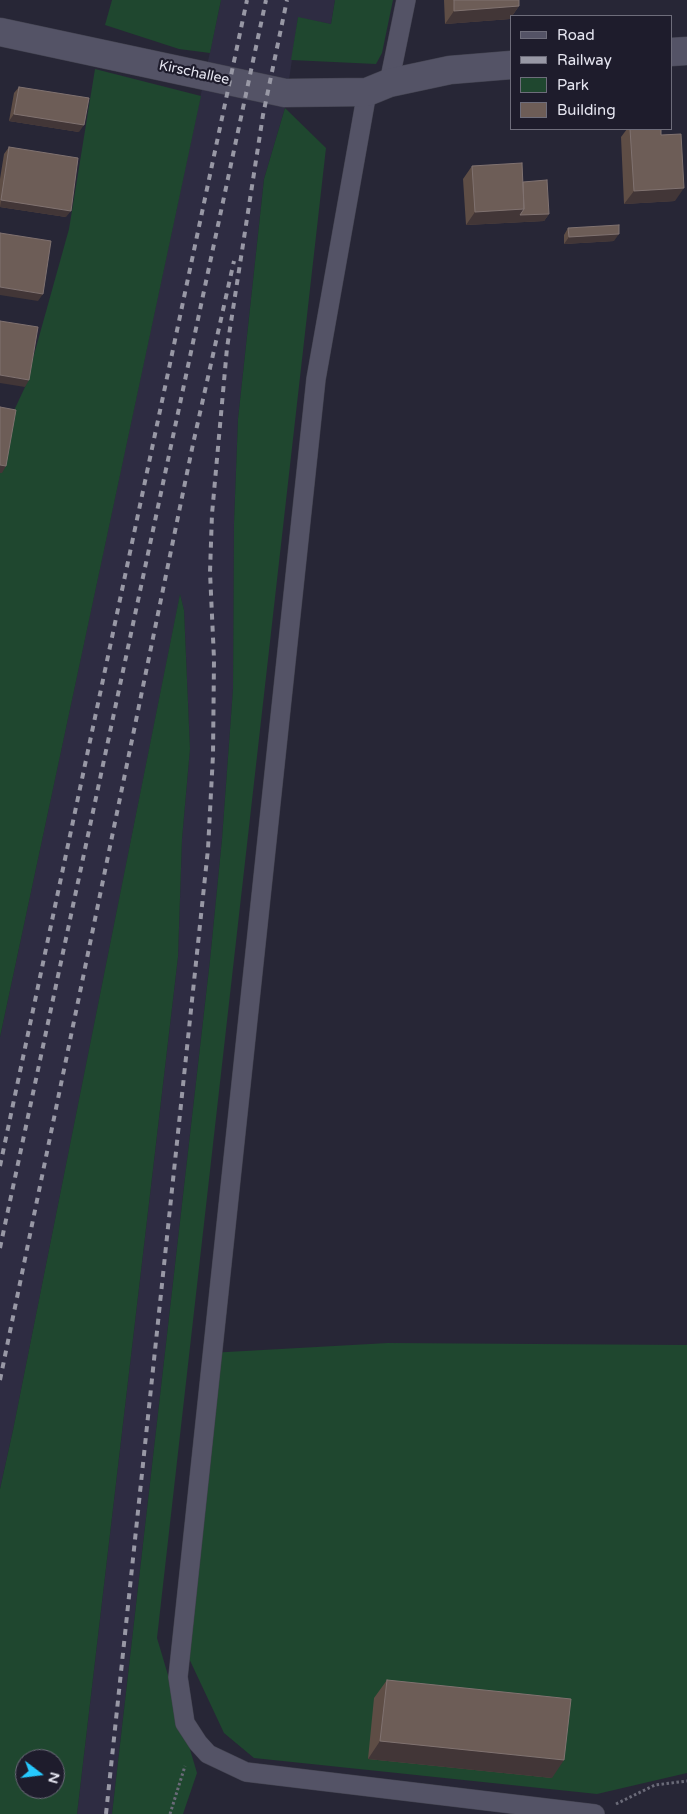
<!DOCTYPE html>
<html>
<head>
<meta charset="utf-8">
<style>
	body { margin:0 }
	#map { position:relative; width:687px; height:1814px; overflow:hidden; background:#272636; font-family:"Varela Round",sans-serif }
	canvas { display:block }
	.legend { position:absolute; left:510px; top:15px; width:162px; height:115px; box-sizing:border-box; background:#1e1c2c; border:1px solid #6e6d7b; margin:0; padding:6px 9px; list-style:none; font-size:15px; color:#e6e6f1 }
	.legend li { display:flex; align-items:center; gap:10px; height:25px }
	.legend b { width:25px; border:1px solid #6e6d7b }
	.north { position:absolute; left:15px; top:1749px; width:50px; height:50px; box-sizing:border-box; background:#1e1c2c; border:1px solid #6e6d7b; border-radius:50%; rotate:105deg; font-size:14px; font-weight:700; line-height:20px; text-align:center; color:#e6e6f1 }
	.north::after { content:''; display:block; margin:auto; width:18px; height:22px; background:#26c9fe; clip-path:polygon(50% 0,100% 100%,50% 72%,0 100%) }
</style>
</head>
<body>
<div id="map">
<canvas width="687" height="1814"></canvas>
<ul class="legend">
<li><b style="height:6px;background:#545366"></b>Road</li>
<li><b style="height:6px;background:#9898a5"></b>Railway</li>
<li><b style="height:14px;background:#1f472f"></b>Park</li>
<li><b style="height:14px;background:#6d5d57"></b>Building</li>
</ul>
<div class="north">N</div>
</div>
<script>
const context = document.querySelector('canvas').getContext('2d');
context.lineJoin = 'round';
function fillPath(path, color) {
  context.fillStyle = color;
  context.fill(path, 'evenodd');
}
function poly(rows) {
  const path = new Path2D();
  for (const r of rows) {
    path.moveTo(r[0], r[1]);
    for (let i = 2; i < r.length; i += 2) path.lineTo(r[i], r[i + 1]);
  }
  return path;
}
function strokePath(path, color, width, dash) {
  context.strokeStyle = color;
  context.lineWidth = width;
  context.lineCap = dash ? 'butt' : 'round';
  context.setLineDash(dash || []);
  context.stroke(path);
}
function label(font, color, halo, rows, align = 'center') {
  context.font = font + ' "Varela Round",sans-serif';
  context.lineWidth = 4.5;
  context.setLineDash([]);
  context.textBaseline = 'middle';
  context.strokeStyle = halo;
  context.fillStyle = color;
  for (const [text, x, y, turn = 0] of rows) {
    context.save();
    context.translate(x, y);
    context.rotate((+turn || 0) * Math.PI / 180);
    context.textAlign = isNaN(turn) ? turn : align;
    if (halo) context.strokeText(text, 0, 0);
    context.fillText(text, 0, 0);
    context.restore();
  }
}
fillPath(poly([
	[221,0,335,0,331,24,298,18,285,108,264,179,238,419,234,523,233,689,222,839,210,960,112,1814,77,1814,178,957,182,839,190,749,184,610,180,595,13,1430,0,1489,0,1037]
]), '#2e2c42');
fillPath(poly([
	[112,0,221,0,210,53,179,49,105,25],
	[335,0,393,0,382,53,376,64,291,60,298,17,331,24],
	[95,69,201,96,0,1037,0,473,11,417,25,387,69,229],
	[285,108,326,148,157,1638,197,1773,183,1814,112,1814,210,960,222,839,233,689,234,523,238,419,264,179],
	[180,594,184,610,190,749,182,839,178,957,77,1814,0,1814,0,1489,13,1430],
	[25,1759,55,1759,55,1789,25,1789],
	[388,1343,687,1345,687,1773,597,1794,254,1758,224,1733,178,1635,209,1353]
]), '#1f472f');
const service = poly([
	[389,83,406,0],
	[367,92,316,379,178,1677,185,1723,198,1743,208,1754,246,1772,595,1814]
]);
const minor = poly([
	[0,32,285,93,367,92,389,83,450,70,511,65],
	[671,52,687,51]
]);
strokePath(service, '#434350', 20);
strokePath(minor, '#434350', 29);
strokePath(poly([
	[616,1804,655,1785,687,1781],
	[170,1814,185,1766]
]), '#6a6a78', 3, [2.5, 2.5]);
strokePath(service, '#545366', 19);
strokePath(minor, '#545366', 28);
strokePath(poly([
	[0,1166,247,0],
	[0,1248,266,0],
	[0,1380,193,444,234,261],
	[106,1814,208,849,213,755,214,659,210,572,212,514,227,348,263,115,287,0]
]), '#9898a5', 4, [6, 6]);
fillPath(poly([
	[444,0,519,0,519,6,512,16,511,16,510,19,445,24],
	[19,87,79,132,9,121,14,93],
	[627,129,661,129,661,135,675,201,624,204,621,137],
	[9,147,66,217,0,207,0,179,4,154],
	[472,166,523,182,549,214,544,221,466,225,463,179],
	[568,228,614,241,564,244,564,235],
	[387,1680,552,1778,368,1759,374,1698]
]), '#5e4d45');
fillPath(poly([
	[519,6,512,16,511,16,510,19,445,24,454,11],
	[14,114,84,125,79,132,9,121],
	[684,188,675,201,624,204,634,191],
	[1,200,71,211,66,217,0,207],
	[524,209,549,214,544,221,466,225,475,212],
	[619,234,614,241,564,244,569,237],
	[0,287,43,294,38,301,0,295],
	[0,375,29,380,25,387,0,383],
	[0,465,6,466,2,473,0,473],
	[380,1741,564,1760,552,1778,368,1759]
]), '#423637');
const building = poly([
	[454,0,519,0,519,6,454,11,454,0],
	[19,87,89,98,84,125,14,114,19,87],
	[630,129,661,129,661,135,681,134,684,188,634,191,630,129],
	[9,147,78,158,71,211,1,200,9,147],
	[522,163,524,209,475,212,472,166,522,163],
	[547,180,549,214,520,215,524,209,523,182,547,180],
	[619,225,619,234,569,237,568,228,619,225],
	[0,233,51,241,43,294,0,287,0,233],
	[0,321,38,327,29,380,0,375,0,321],
	[0,407,16,410,6,466,0,465,0,407],
	[387,1680,571,1699,564,1760,380,1741,387,1680]
]);
fillPath(building, '#6d5d57');
strokePath(building, '#807270', 1);
label('14px', '#e6e6f1', '#1e1c2c', [
	["Kirschallee",194,73,12]
]);
</script>
</body>
</html>
